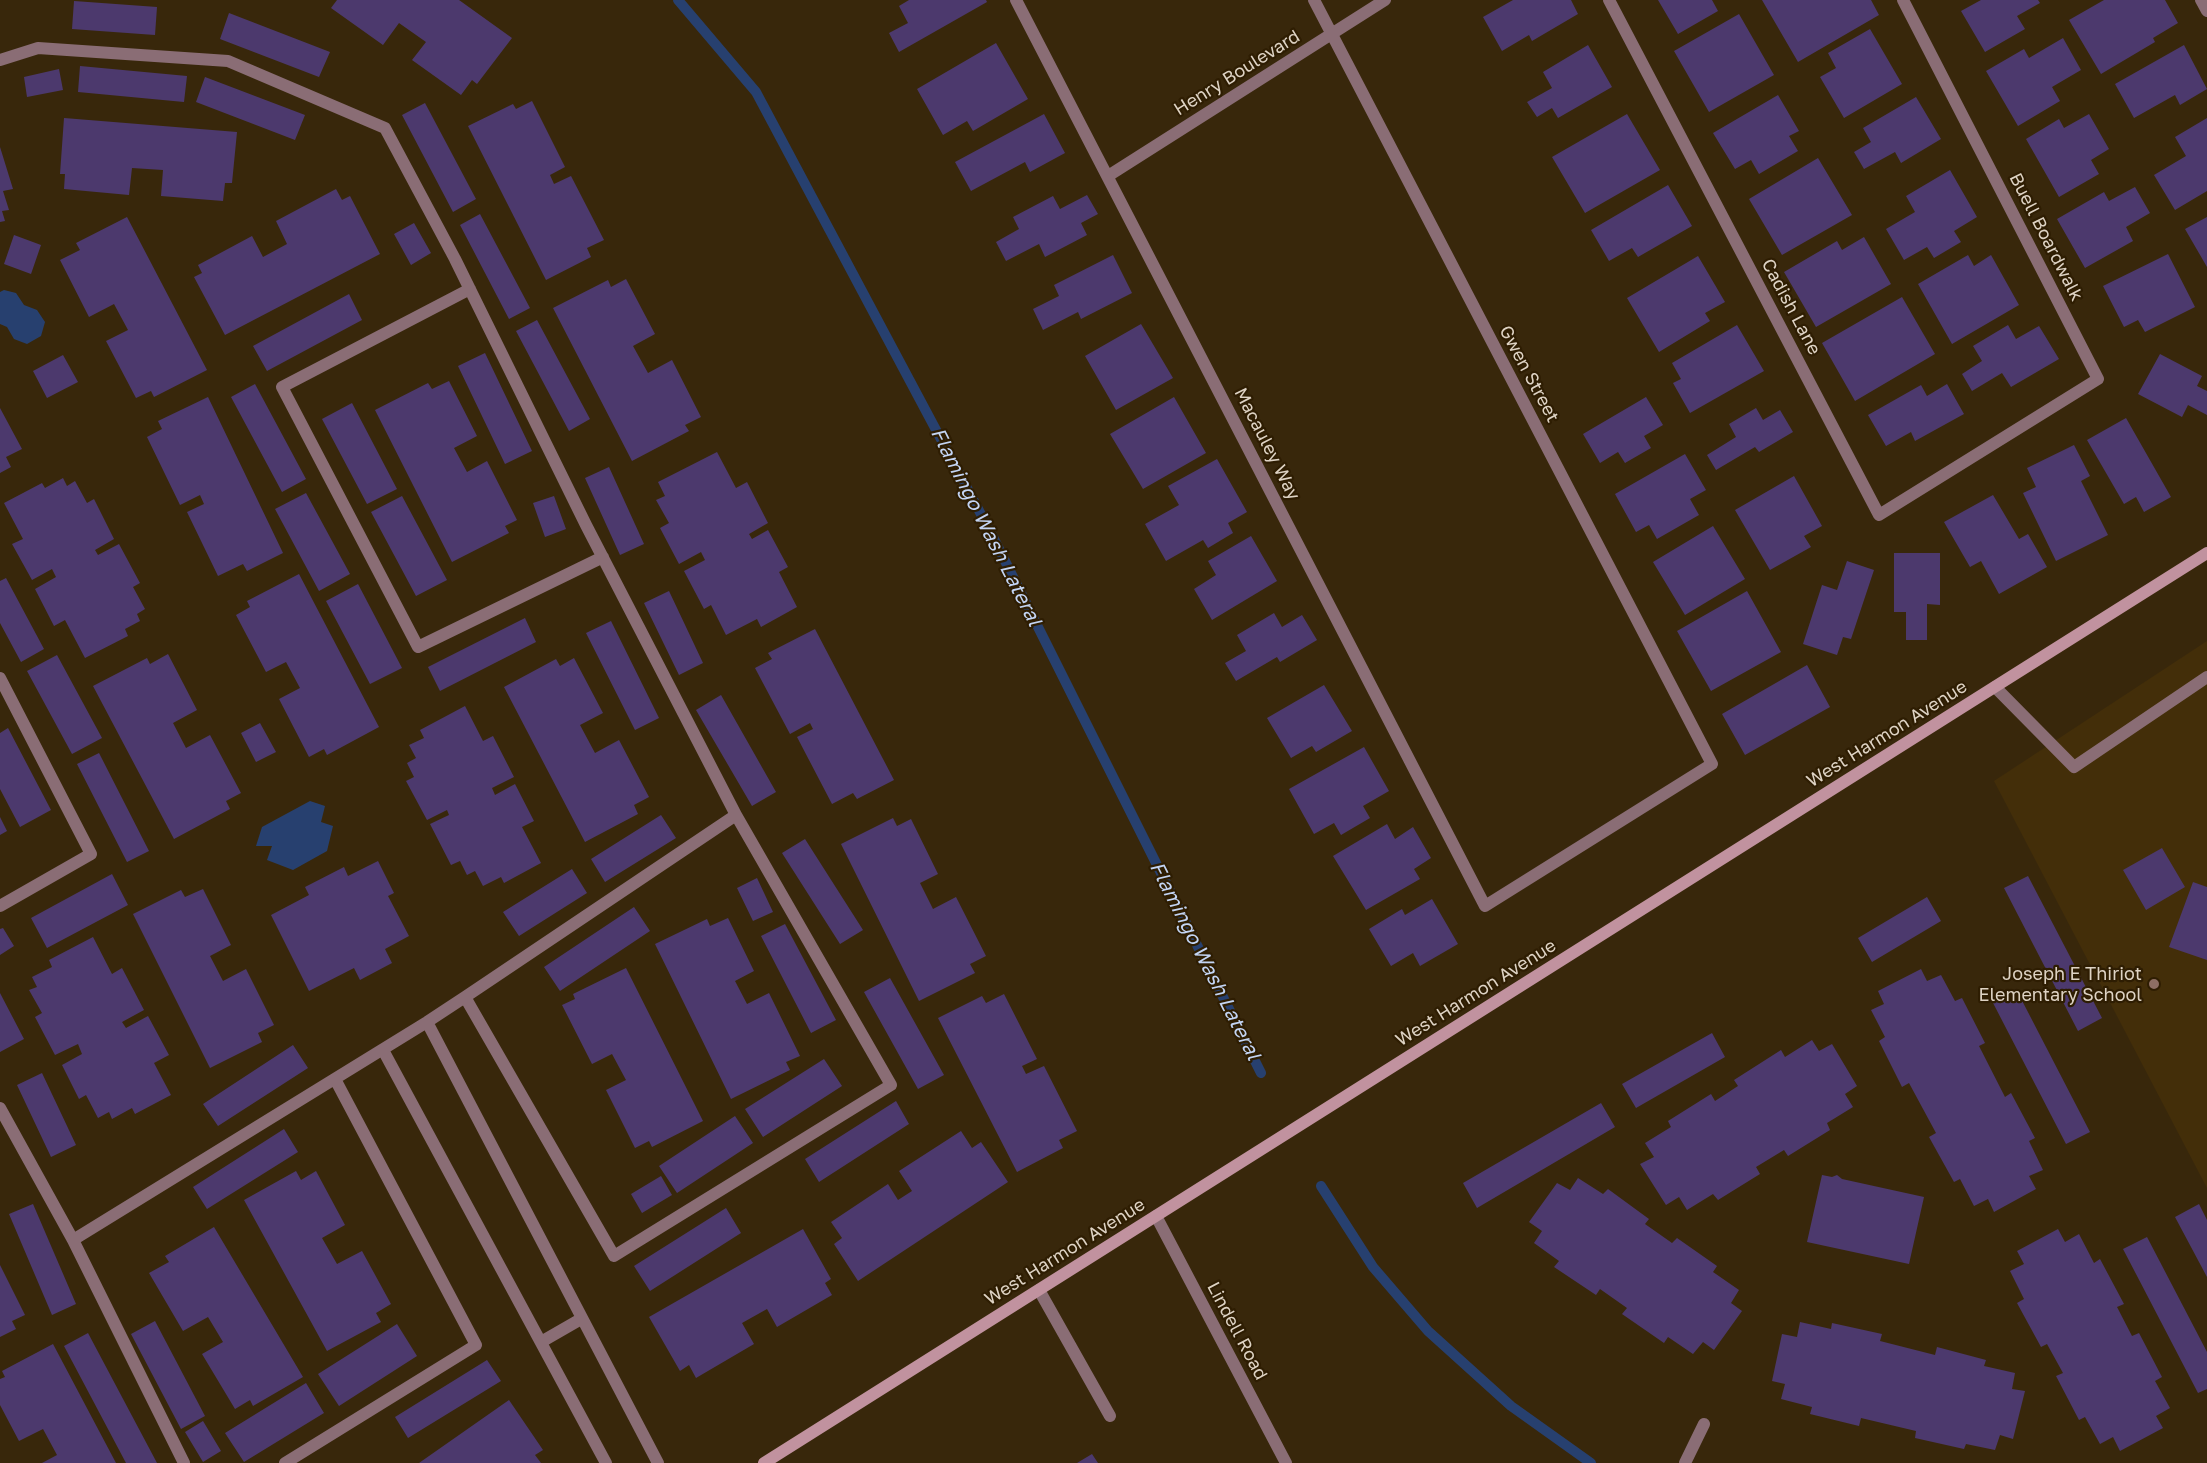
<!DOCTYPE html>
<style>
body{margin:0}
canvas{display:block;background:#38270b}
</style>
<canvas width="2207" height="1463"></canvas>
<script>
const context = document.querySelector('canvas').getContext('2d');
context.lineJoin = 'round';
function fill(path, color) { context.fillStyle = color; context.fill(path, 'evenodd'); }
const shape = rows => new Path2D(rows.map(r => 'M' + r).join(''));
function strokePath(path, color, width, dash) { context.strokeStyle = color; context.lineWidth = width; context.lineCap = dash ? 'butt' : 'round'; context.setLineDash(dash || []); context.stroke(path); }
function drawText(font, color, halo, rows, align = 'center') {
  context.font = font + ' "Golos Text",sans-serif'; context.lineWidth = 4.5; context.setLineDash([]); context.textBaseline = 'middle'; context.strokeStyle = halo; context.fillStyle = color; for (const [text, x, y, turn = 0] of rows) {
    context.save(); context.translate(x, y); context.rotate((+turn || 0) * Math.PI / 180); context.textAlign = isNaN(turn) ? turn : align; if (halo) context.strokeText(text, 0, 0); context.fillText(text, 0, 0); context.restore();
  }
}
fill(shape([
 [2207,641,2207,1188,1994,781]
]), '#432e09');
fill(shape([
 [4,290,16,293,24,305,37,310,45,322,41,336,27,344,14,339,7,327,0,324,0,292],
 [310,801,325,806,321,822,333,826,327,851,293,870,267,860,272,846,256,846,262,827]
]), '#27406f');
strokePath(shape([
 [678,0,756,92,992,535,1261,1073],
 [1321,1186,1373,1267,1428,1331,1511,1406,1591,1463]
]), '#27406f', 10);
fill(shape([
 [337,0,459,0,512,38,477,84,472,80,461,95,412,60,426,42,399,23,383,45,331,8],
 [909,0,986,0,987,2,899,52,889,33,908,23,899,6],
 [1513,0,1571,0,1578,14,1532,41,1529,35,1502,51,1483,17],
 [1658,0,1712,0,1718,11,1678,34],
 [1762,0,1871,0,1879,15,1798,62],
 [1981,0,2038,0,2040,3,2017,16,2025,29,1985,52,1961,11],
 [2104,0,2165,0,2178,23,2153,38,2155,42,2101,74,2069,20],
 [74,1,157,7,155,35,72,29],
 [229,13,330,52,319,77,220,39],
 [1739,14,1774,75,1709,112,1674,51],
 [1870,29,1902,84,1844,118,1820,77,1836,68,1828,53],
 [2063,38,2081,70,2052,87,2060,101,2018,126,1986,71,2024,49,2029,58],
 [996,43,1028,99,973,131,967,121,943,135,917,89],
 [1588,45,1612,87,1558,118,1552,108,1537,117,1527,102,1552,88,1543,72],
 [2184,45,2207,89,2180,105,2175,95,2134,118,2115,84],
 [80,66,187,76,184,102,78,92],
 [59,69,63,90,27,97,24,77],
 [205,77,305,115,295,140,196,102],
 [1778,95,1799,131,1789,136,1798,151,1759,174,1751,160,1735,169,1713,133],
 [1916,97,1941,139,1901,163,1895,152,1864,169,1854,152,1871,142,1863,128],
 [532,101,565,167,550,175,554,184,571,176,604,240,587,248,591,257,546,280,468,126,513,104,516,109],
 [425,103,476,199,453,212,402,115],
 [1044,114,1065,153,1030,172,1025,162,971,191,955,162],
 [1627,114,1660,170,1585,213,1552,157],
 [2089,114,2109,149,2091,160,2099,174,2059,197,2026,139,2059,119,2064,128],
 [64,118,237,132,232,183,225,183,223,201,161,196,163,170,132,168,129,195,64,189,65,174,60,174],
 [2207,118,2207,191,2175,210,2154,175,2186,156,2175,137],
 [0,147,13,189,3,191,9,210,2,211,5,221,0,222],
 [1818,158,1852,215,1782,255,1749,199],
 [1950,170,1977,217,1954,231,1961,242,1934,258,1927,247,1904,260,1886,229,1915,212,1906,196],
 [1668,185,1692,226,1638,257,1632,248,1609,261,1591,230],
 [2135,187,2150,213,2126,227,2133,241,2085,268,2057,219,2104,192,2109,201],
 [336,189,342,200,350,196,380,254,225,335,194,277,202,273,198,265,252,236,263,257,287,244,276,221],
 [1087,195,1098,214,1081,223,1087,235,1045,257,1039,244,1006,261,996,242,1019,229,1013,217,1053,196,1060,209],
 [480,214,530,308,509,319,460,225],
 [127,217,207,370,154,397,151,391,136,398,106,341,128,330,114,304,89,317,60,260,80,250,76,243],
 [2207,217,2207,267,2185,229],
 [414,223,431,253,411,265,394,234],
 [14,235,41,245,31,274,4,264],
 [1864,237,1891,284,1816,327,1784,272,1837,241,1842,250],
 [2168,254,2195,307,2145,332,2138,320,2124,327,2103,286],
 [1113,255,1132,293,1081,319,1078,312,1043,330,1033,309,1059,296,1054,285],
 [1968,255,1974,266,1991,255,2019,305,1952,344,1918,284],
 [1698,256,1725,302,1705,313,1710,321,1659,352,1627,298],
 [626,279,655,334,633,346,648,373,672,360,701,417,685,425,689,431,632,461,553,308,608,280,611,287],
 [349,294,362,320,267,371,253,346],
 [1902,297,1935,354,1855,401,1822,343],
 [537,320,590,419,569,431,516,331],
 [1141,324,1173,378,1116,410,1085,356],
 [1737,325,1764,371,1690,413,1673,383,1681,379,1672,363],
 [2008,325,2016,339,2039,326,2059,359,2011,387,2002,373,1972,391,1962,374,1982,361,1973,346],
 [485,353,532,451,505,464,458,366],
 [2160,354,2202,376,2197,386,2207,391,2207,415,2188,405,2182,417,2138,394],
 [63,355,78,382,47,398,33,371],
 [449,381,477,436,454,448,467,472,487,461,517,520,505,526,509,533,452,562,375,410,428,383,432,389],
 [255,384,306,479,282,492,231,397],
 [1947,384,1964,414,1915,441,1911,432,1886,446,1868,415,1921,385,1927,396],
 [208,397,283,553,247,571,243,564,218,576,187,512,204,504,200,495,180,505,147,437,162,429,158,421],
 [1174,397,1206,453,1143,489,1110,434],
 [1646,397,1663,425,1644,436,1651,448,1625,463,1618,452,1600,463,1583,434],
 [352,403,397,489,367,504,322,419],
 [0,408,22,449,6,457,11,467,0,473],
 [1756,408,1763,420,1780,410,1793,432,1759,452,1755,447,1716,470,1707,455,1736,437,1729,424],
 [2126,418,2171,497,2144,512,2136,497,2124,504,2087,440],
 [2074,445,2090,476,2081,481,2108,535,2056,561,2023,493,2036,487,2027,468],
 [717,452,736,488,747,482,768,523,749,534,752,539,768,530,788,567,779,572,797,607,761,627,757,619,726,635,711,605,704,609,684,571,705,560,701,552,679,564,660,528,669,523,656,500,665,496,658,482],
 [1685,454,1706,490,1690,499,1699,515,1657,539,1649,525,1636,532,1615,494],
 [1217,459,1247,512,1228,523,1233,533,1208,548,1203,540,1166,561,1145,524,1179,505,1168,486],
 [609,467,644,544,620,555,585,478],
 [1794,476,1822,526,1804,536,1811,547,1770,570,1735,510],
 [63,478,67,486,75,481,87,503,94,499,114,539,95,550,98,555,119,544,140,583,133,587,145,609,137,614,140,621,125,629,128,636,85,658,65,620,54,626,35,589,56,577,52,569,32,580,12,544,23,539,4,503,42,483,45,488],
 [306,493,350,574,319,591,275,509],
 [1993,495,2019,539,2028,534,2047,567,1999,594,1981,561,1970,567,1944,522],
 [402,496,447,580,416,596,371,512],
 [554,496,566,529,545,537,533,503],
 [1713,526,1745,579,1685,615,1653,562],
 [1251,536,1277,581,1212,620,1194,589,1216,575,1208,561],
 [1894,553,1940,553,1940,605,1927,604,1927,640,1906,640,1906,612,1894,612],
 [1847,561,1874,570,1851,639,1843,637,1837,655,1803,644,1822,585,1837,590],
 [299,574,379,727,327,755,324,749,309,757,279,699,300,688,286,662,266,672,236,615,250,607,247,601],
 [6,578,44,649,21,662,0,623,0,581],
 [358,584,402,668,370,684,326,601],
 [669,591,703,663,679,675,644,603],
 [1747,591,1781,652,1711,691,1677,631],
 [1274,613,1282,627,1302,615,1317,640,1280,662,1277,657,1236,681,1225,663,1246,651,1237,635],
 [525,618,536,642,440,691,428,667],
 [611,621,659,718,635,730,586,633],
 [815,629,894,780,857,799,853,793,832,804,797,737,813,729,810,723,790,734,755,668,772,659,768,653],
 [168,654,197,710,173,723,186,748,210,735,241,793,226,801,230,809,174,839,93,686,147,658,150,664],
 [57,655,102,738,72,754,27,671],
 [574,658,603,713,580,725,595,753,619,740,649,797,634,805,638,814,585,842,504,687,556,659,560,666],
 [1807,665,1830,707,1745,755,1722,714],
 [1324,685,1352,731,1316,752,1312,746,1291,758,1267,718],
 [721,695,776,792,752,806,696,710],
 [465,706,483,741,493,736,514,777,492,788,495,795,515,784,534,821,522,827,541,863,504,883,501,877,483,886,475,871,467,875,460,861,451,865,430,824,449,815,447,810,427,820,406,781,414,777,407,763,416,758,409,745,424,738,420,730],
 [260,723,276,752,256,762,241,733],
 [8,728,51,810,20,827,0,789,0,733],
 [1364,747,1389,791,1363,806,1370,818,1341,835,1334,823,1314,834,1289,789],
 [99,753,149,851,127,862,77,764],
 [661,815,676,838,605,882,591,859],
 [0,817,7,831,0,835],
 [893,818,897,826,911,819,938,874,920,883,933,909,956,897,986,956,970,964,975,973,919,1001,841,844],
 [1387,824,1395,839,1413,827,1431,858,1414,869,1420,879,1366,910,1333,856],
 [805,839,863,930,840,944,782,853],
 [2162,848,2185,887,2146,910,2123,870],
 [378,861,394,893,388,896,409,936,385,949,392,963,360,980,354,968,309,991,271,915,309,895,305,887,344,867,348,876],
 [572,869,587,893,519,936,503,912],
 [112,874,128,905,47,948,31,918],
 [2028,876,2102,1018,2078,1031,2004,888],
 [757,878,773,912,753,921,737,888],
 [2193,882,2207,887,2207,960,2169,947],
 [203,889,231,945,210,956,223,981,246,969,274,1025,258,1033,262,1042,210,1068,133,914,181,890,185,897],
 [1927,897,1941,921,1872,962,1858,938],
 [1432,899,1458,944,1420,966,1413,953,1391,966,1369,929,1402,909,1405,915],
 [634,907,650,931,560,991,544,967],
 [728,918,754,971,735,981,747,1004,769,993,800,1056,786,1062,790,1070,731,1099,655,944,707,919,710,926],
 [785,924,836,1020,811,1033,761,936],
 [3,928,14,946,0,955,0,929],
 [93,937,112,974,122,968,144,1010,122,1022,126,1028,148,1016,169,1055,154,1063,171,1095,135,1114,132,1108,112,1119,109,1112,98,1118,86,1095,79,1099,62,1065,82,1054,78,1044,55,1055,35,1017,42,1013,29,990,37,987,32,977,52,967,49,960],
 [626,968,703,1121,652,1147,649,1141,635,1148,606,1090,626,1080,612,1054,592,1064,562,1005,575,999,573,994],
 [1921,969,1927,981,1941,975,1955,1001,1962,998,1985,1043,1979,1046,2005,1097,2011,1093,2035,1138,2029,1141,2043,1170,2029,1176,2036,1189,1994,1212,1988,1199,1974,1206,1960,1179,1954,1182,1929,1137,1936,1133,1909,1083,1902,1087,1879,1041,1885,1037,1871,1010,1884,1004,1878,991],
 [890,978,944,1075,918,1089,864,992],
 [2016,989,2090,1132,2066,1144,1992,1001],
 [0,993,24,1039,0,1052],
 [1004,994,1037,1059,1022,1066,1026,1074,1044,1066,1077,1131,1059,1140,1063,1148,1017,1172,938,1018,982,996,986,1003],
 [1712,1033,1725,1057,1636,1108,1622,1084],
 [1812,1040,1819,1051,1832,1044,1857,1086,1845,1094,1853,1107,1827,1123,1830,1130,1788,1156,1784,1150,1756,1167,1760,1174,1718,1200,1713,1194,1687,1210,1679,1197,1666,1205,1640,1164,1654,1157,1645,1143,1671,1127,1668,1121,1711,1094,1715,1101,1738,1086,1734,1080,1781,1050,1785,1057],
 [293,1045,308,1068,218,1126,203,1104],
 [824,1059,842,1086,763,1137,745,1109],
 [42,1073,76,1145,51,1157,17,1085],
 [896,1101,909,1124,819,1182,805,1159],
 [1601,1103,1615,1127,1477,1208,1463,1183],
 [735,1116,753,1143,677,1193,659,1166],
 [284,1129,298,1152,207,1209,193,1187],
 [961,1131,972,1148,981,1142,1008,1182,858,1281,834,1244,842,1238,831,1222,888,1184,898,1200,912,1191,899,1171],
 [296,1171,301,1180,316,1171,345,1225,322,1238,337,1264,362,1251,391,1304,376,1313,381,1322,327,1351,244,1200],
 [1822,1175,1832,1177,1837,1175,1842,1179,1924,1197,1909,1264,1807,1242],
 [661,1176,672,1195,642,1213,631,1194],
 [1578,1178,1603,1194,1608,1189,1649,1219,1645,1224,1672,1243,1677,1238,1717,1266,1713,1272,1739,1290,1731,1303,1742,1311,1714,1350,1703,1342,1693,1354,1668,1337,1664,1343,1622,1314,1627,1308,1600,1289,1596,1295,1554,1267,1559,1261,1534,1243,1542,1231,1529,1222,1557,1183,1570,1190],
 [33,1204,76,1304,52,1315,9,1214],
 [2199,1204,2207,1220,2207,1277,2175,1217],
 [726,1208,741,1233,650,1291,634,1266],
 [214,1227,303,1377,253,1406,250,1400,235,1409,202,1354,223,1342,208,1317,183,1331,149,1273,169,1262,165,1256],
 [803,1229,831,1279,825,1283,832,1295,777,1327,767,1309,742,1323,754,1344,696,1378,689,1365,680,1371,649,1317],
 [2058,1229,2065,1242,2079,1234,2094,1263,2100,1259,2124,1304,2117,1307,2132,1336,2139,1333,2162,1377,2155,1381,2170,1408,2156,1416,2163,1428,2120,1451,2113,1437,2100,1444,2085,1417,2079,1420,2056,1376,2063,1373,2047,1344,2041,1347,2017,1303,2024,1299,2010,1271,2024,1264,2017,1251],
 [2147,1237,2207,1352,2207,1389,2198,1393,2123,1249],
 [0,1265,25,1315,12,1321,16,1329,0,1337],
 [155,1321,205,1416,181,1429,131,1334],
 [1800,1322,1831,1329,1832,1323,1882,1334,1880,1341,1935,1355,1937,1347,1986,1360,1984,1366,2015,1373,2012,1389,2025,1391,2013,1439,2000,1435,1995,1450,1966,1444,1964,1449,1915,1438,1916,1431,1861,1418,1859,1426,1810,1414,1812,1407,1781,1399,1785,1384,1772,1381,1782,1334,1797,1337],
 [397,1324,417,1356,339,1406,318,1374],
 [88,1333,157,1463,126,1463,64,1346],
 [53,1344,116,1463,42,1463,57,1455,43,1429,19,1441,0,1405,0,1379,5,1377,2,1371],
 [487,1360,501,1381,408,1438,395,1417],
 [306,1383,324,1413,244,1462,225,1433],
 [509,1400,543,1450,535,1455,541,1463,419,1463],
 [203,1421,221,1451,203,1462,185,1432],
 [1092,1454,1098,1463,1077,1463]
]), '#4c396d');
strokePath(shape([
 [0,60,38,48,228,61,385,128,455,259,586,525,736,815],
 [470,289,282,387,418,647,603,557],
 [0,678,91,854,0,906],
 [1995,687,2074,767,2207,677],
 [427,1022,658,1463],
 [383,1050,606,1463],
 [0,1108,73,1240],
 [1039,1290,1110,1416],
 [541,1342,581,1319],
 [184,1463,73,1240,427,1022,465,997,736,815,891,1085,614,1256,465,997],
 [285,1463,476,1345,335,1079],
 [1685,1463,1704,1424]
]), '#8a6d75', 12);
strokePath(shape([
 [1016,0,1485,906,1712,764,1314,0],
 [1609,0,1879,515,2098,379,1903,0],
 [2201,0,2207,11],
 [1108,176,1385,0]
]), '#8a6d75', 12);
strokePath(shape([
 [1156,1216,1286,1463]
]), '#8a6d75', 12);
strokePath(shape([
 [764,1463,2207,553]
]), '#c1929f', 12);
for (const [x, y, r, color] of [
 [2154,984,6,"#8d6e63"]
]) { const dot = new Path2D(); dot.arc(x, y, r, 0, 2 * Math.PI); context.fillStyle = color; context.fill(dot); strokePath(dot, '#2e1d02', 2); }
drawText('18px', '#ded3c4', '#2e1d02', [
 ["Henry Boulevard",1237,73,-32],
 ["Buell Boardwalk",2046,237,63],
 ["Cadish Lane",1791,307,62],
 ["Gwen Street",1529,374,62],
 ["Macauley Way",1267,444,63],
 ["West Harmon Avenue",1887,734,-32],
 ["West Harmon Avenue",1476,993,-32],
 ["West Harmon Avenue",1065,1252,-32],
 ["Lindell Road",1237,1331,62]
]);
drawText('18px', '#ded3c4', '#2e1d02', [
 ["Joseph E Thiriot",2142,974],
 ["Elementary School",2142,995]
], 'right');
drawText('italic 20px', '#c3d4f3', '#2e1d02', [
 ["Flamingo Wash Lateral",986,527,63],
 ["Flamingo Wash Lateral",1205,961,63]
]);
</script>
